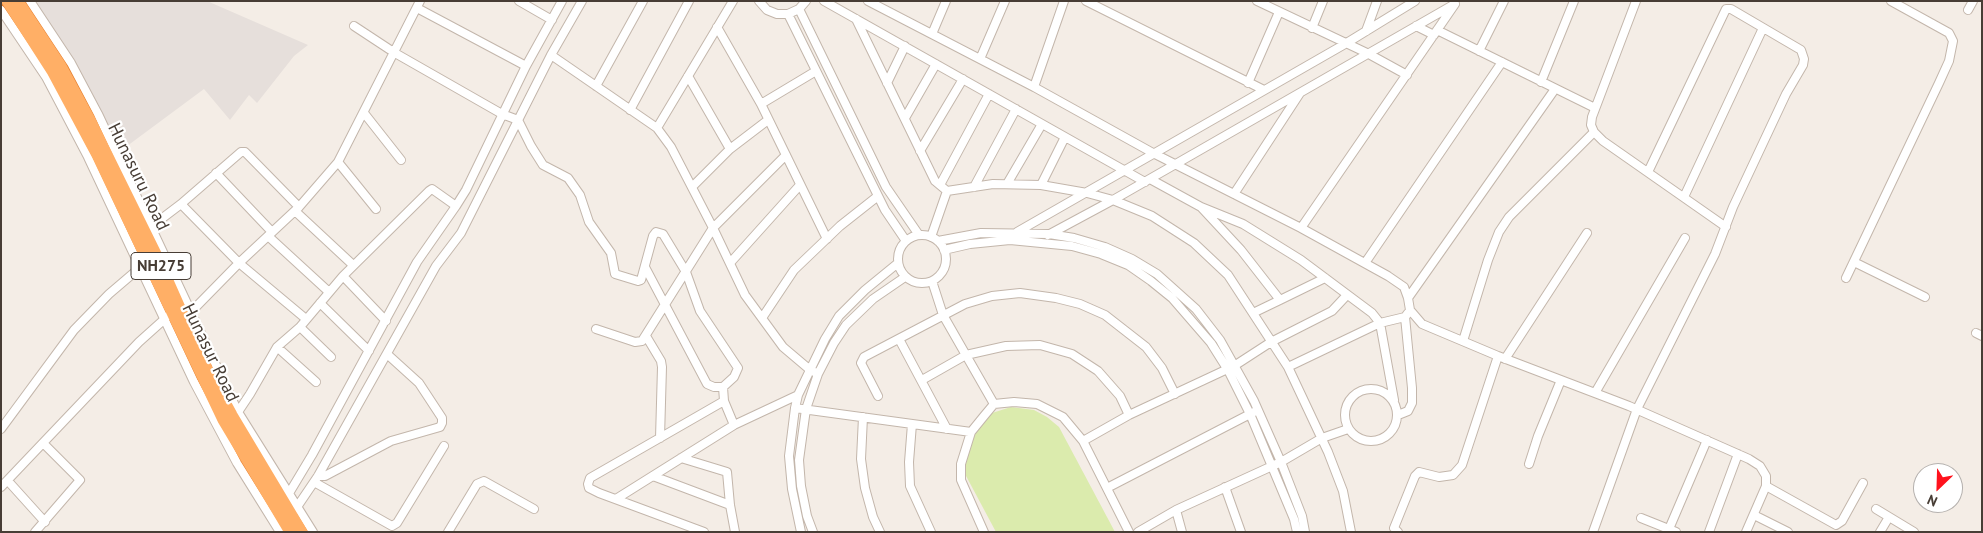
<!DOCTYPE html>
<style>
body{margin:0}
#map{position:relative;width:1983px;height:533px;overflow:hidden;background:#f4ede6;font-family:"PT Sans",sans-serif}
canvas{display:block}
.frame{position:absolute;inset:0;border:2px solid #473d35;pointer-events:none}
.north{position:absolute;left:1913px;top:463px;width:50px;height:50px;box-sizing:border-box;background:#fff;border:1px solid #b5b1ae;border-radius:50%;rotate:204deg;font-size:14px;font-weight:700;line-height:20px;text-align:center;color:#473d35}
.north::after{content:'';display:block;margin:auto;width:18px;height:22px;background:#ff121d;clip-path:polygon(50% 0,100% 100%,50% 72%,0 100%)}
</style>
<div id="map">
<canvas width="1983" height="533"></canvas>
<div class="frame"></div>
<div class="north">N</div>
</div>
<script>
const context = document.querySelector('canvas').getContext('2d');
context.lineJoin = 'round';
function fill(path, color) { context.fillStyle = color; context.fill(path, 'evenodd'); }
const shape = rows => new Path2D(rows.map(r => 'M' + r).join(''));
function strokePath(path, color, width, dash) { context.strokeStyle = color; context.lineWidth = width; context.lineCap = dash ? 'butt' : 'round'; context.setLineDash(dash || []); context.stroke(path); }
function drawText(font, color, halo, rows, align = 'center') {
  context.font = font + ' "PT Sans",sans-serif'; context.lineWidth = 4.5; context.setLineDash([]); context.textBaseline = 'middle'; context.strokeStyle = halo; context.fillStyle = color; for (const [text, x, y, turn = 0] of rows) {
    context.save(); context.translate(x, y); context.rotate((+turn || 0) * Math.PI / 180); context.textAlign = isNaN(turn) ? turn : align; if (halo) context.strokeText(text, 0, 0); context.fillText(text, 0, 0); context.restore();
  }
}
fill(shape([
 [36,1,207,1,308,45,294,56,257,103,249,95,230,120,204,89,119,152,86,85]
]), '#e6dfdb');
fill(shape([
 [1011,407,1034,410,1047,417,1059,427,1115,532,996,532,965,474,963,467,966,444,989,414]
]), '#dbebad');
const minor = shape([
 [30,1,71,63,98,114,238,412,313,532],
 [519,1,552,20],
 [759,1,767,10,777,14,788,14,799,9,806,1],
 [824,1,1145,182],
 [868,1,1034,87],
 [1064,1,1034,87,1153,153,1301,228],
 [1086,1,1264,90],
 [1257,1,1367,53,1407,75],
 [1636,1,1592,117,1591,125,1594,132,1603,141,1726,227],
 [1455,4,1301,228,1388,276,1404,287,1408,298,1410,310,1422,324,1498,356,1629,406,1749,459,1760,466,1766,476,1766,486,1746,532],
 [417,8,526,66],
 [799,9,886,187,919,235],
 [1,10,46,77,88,157,194,382,237,463,280,532],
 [1968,10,1973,1],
 [788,14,885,210,906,241],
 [856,19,935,181,947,191],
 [354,26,395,53,502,114,518,120,531,146,543,165,568,178,580,195,589,222,611,253,615,274,638,281,641,280,653,236,656,232,663,234,686,272,700,311,738,368,734,377,723,387,724,401,734,425],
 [1416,26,1434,35],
 [717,27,761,104,827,239],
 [1312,28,1323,1],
 [1437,30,1595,108],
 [1366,31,1377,1],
 [932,34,946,1],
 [1479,51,1504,1],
 [551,55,657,128,671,147,713,228,745,295,783,347,809,369,818,374],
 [980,59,1005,1],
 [688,76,730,149],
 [1541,82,1574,1],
 [887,83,905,46],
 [1248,83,1279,12],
 [596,86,643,1],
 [761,104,816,71],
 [630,110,689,1],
 [364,113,401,160],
 [905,118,936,64],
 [657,128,733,1],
 [920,151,963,79],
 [338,162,376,209],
 [216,173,272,232],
 [1150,179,1201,207,1241,250,1280,300,1325,278],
 [1007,184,1042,124],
 [940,185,989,94],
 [1041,185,1065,137],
 [692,187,730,149,768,120],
 [974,187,1016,109],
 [1234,194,1300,93],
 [1684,197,1763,28],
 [181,204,241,152,245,152,249,156,299,207],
 [1201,207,1243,224,1301,260,1372,313,1380,323,1394,400],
 [295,211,353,265],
 [148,229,181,204,239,263,306,319],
 [1017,232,1345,44,1415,1],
 [1048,235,1113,200,1453,5],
 '898 259a24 24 0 1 1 48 0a24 24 0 1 1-48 0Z',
 [268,236,329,292],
 [931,237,947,191,993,184,1041,185,1087,193,1113,200,1152,216,1194,243,1228,275,1288,367,1328,452,1343,491,1351,532],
 [938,241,981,233,1049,234,1074,238,1105,247,1132,259,1157,274,1196,309,1220,340,1254,401,1281,462,1302,516,1305,532],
 [944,250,970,244,1010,240,1072,246,1101,254,1128,265,1151,281,1172,298,1211,343,1228,370,1250,414,1294,519,1297,532],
 [1854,262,1925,297],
 [730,263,800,185],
 [1365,263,1502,62],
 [645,267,707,384,714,387,723,387],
 [343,276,429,191,432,189,456,206],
 [1846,278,1939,83,1949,61,1953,41,1949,33,1891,1],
 [932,281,943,315,994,404],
 [1408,298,1555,89],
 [320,303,369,351],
 [1253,313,1280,300],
 [188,315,239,263,299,207,338,162,420,1],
 [762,318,794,270,840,226,878,196],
 [300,327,331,357],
 [596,329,635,342,642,341,713,228,786,155],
 [1976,333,1982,336],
 [646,336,661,361,662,367,660,438],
 [899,339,947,429],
 [1463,341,1488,260,1499,232,1509,217,1594,132],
 [277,347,316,382],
 [1505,359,1587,233],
 [1288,367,1380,323,1405,317],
 [922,380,966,355,1006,346,1040,345,1072,354,1098,371,1120,396,1129,415],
 '1345 415a26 26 0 1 1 52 0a26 26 0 1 1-52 0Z',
 [1595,393,1685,238],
 [878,396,861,363,864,357,965,304,992,296,1020,293,1056,298,1080,304,1105,315,1146,347,1162,368,1175,394],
 [795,408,971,432],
 [236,413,238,412,250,394,277,347,300,327,343,276,386,321],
 [1398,415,1408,411,1412,403,1412,388,1405,317,1408,313],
 [863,417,861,459,865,488,873,517,880,532],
 [912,424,909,462,910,486,931,532],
 [1,429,74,330,109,294,143,265],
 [1083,441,1129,415,1234,366,1271,342,1332,311,1347,295],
 [681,458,727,472,730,505,735,532],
 [1529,464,1538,436,1561,380],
 [318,476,325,476,391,441,440,427,442,423,442,418,419,383,387,354],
 [653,476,730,505],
 [8,481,45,522],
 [314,482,392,526,397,523,444,446],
 [1766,486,1836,525,1842,521,1863,483],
 [1,487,139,342,168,316],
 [1225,487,1241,532],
 [1107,488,1254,412],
 [288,495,312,455,417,262,456,206,466,190,526,66,562,1],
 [616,499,734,425,798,395],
 [1876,509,1914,532],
 [295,510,318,476,436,266,461,233,551,55,582,1],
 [1176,510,1182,532],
 [1754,515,1788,532],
 [1641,518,1676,532],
 [1669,529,1707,440],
 [35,532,80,480,43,443],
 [448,532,477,484,484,481,534,509],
 [704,532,599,493,589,488,588,484,590,478,724,401],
 [801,532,792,489,789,456,795,408,798,395,825,339,839,316,865,290,898,263],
 [813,532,807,516,801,486,799,460,806,409,818,374,834,343,846,325,873,299,905,277],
 [984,532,961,480,961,464,971,432,984,416,994,404,1014,402,1037,404,1063,417,1083,441,1129,532],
 [1138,532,1176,510,1281,462,1322,438,1348,429],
 [1398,532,1394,528,1415,476,1419,472,1439,477,1453,475,1462,465,1498,356],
 [1593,532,1637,409,1715,254,1733,207,1786,94,1803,65,1804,59,1801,50,1731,9,1726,9,1648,172],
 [1709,532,1738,454],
 [1880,532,1889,517]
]);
const highway = shape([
 [7,1,52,71,97,155,223,420,290,532],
 [18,1,61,66,89,118,157,256,208,371,232,415,302,532]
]);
strokePath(minor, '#c3b6ab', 10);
strokePath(highway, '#e67f2e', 14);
strokePath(minor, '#fff', 8);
strokePath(highway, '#ffaf66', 11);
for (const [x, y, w] of [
 [161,266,60]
]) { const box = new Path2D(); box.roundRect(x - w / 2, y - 13.5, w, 27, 4); context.fillStyle = '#fff'; context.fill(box); strokePath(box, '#473d35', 1); }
drawText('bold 16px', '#473d35', null, [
 ["NH275",161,266]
]);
drawText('18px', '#473d35', '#fff', [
 ["Hunasuru Road",138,177,64],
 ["Hunasur Road",210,353,64]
]);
</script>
